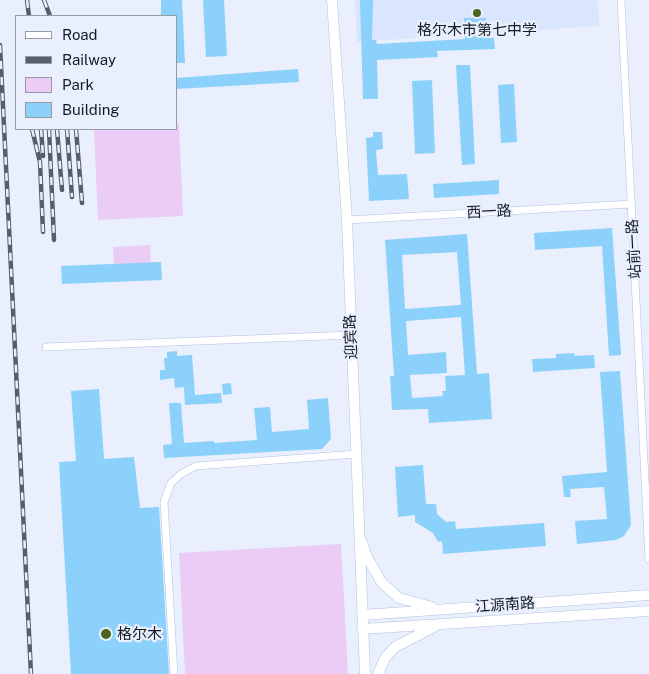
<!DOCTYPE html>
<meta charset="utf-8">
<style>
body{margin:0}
#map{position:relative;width:649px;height:674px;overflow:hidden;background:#e9effc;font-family:"Public Sans",sans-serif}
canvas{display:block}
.legend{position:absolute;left:15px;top:15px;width:162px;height:115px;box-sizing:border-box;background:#e9effc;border:1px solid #949aa6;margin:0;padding:6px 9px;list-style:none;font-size:15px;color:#151b26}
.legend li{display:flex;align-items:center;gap:10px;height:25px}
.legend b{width:25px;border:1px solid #949aa6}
</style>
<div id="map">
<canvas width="649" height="674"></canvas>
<ul class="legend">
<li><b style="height:6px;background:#fff"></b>Road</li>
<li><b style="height:6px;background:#585e69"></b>Railway</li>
<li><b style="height:14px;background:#eaccf6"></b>Park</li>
<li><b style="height:14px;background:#8bd1fc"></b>Building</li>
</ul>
</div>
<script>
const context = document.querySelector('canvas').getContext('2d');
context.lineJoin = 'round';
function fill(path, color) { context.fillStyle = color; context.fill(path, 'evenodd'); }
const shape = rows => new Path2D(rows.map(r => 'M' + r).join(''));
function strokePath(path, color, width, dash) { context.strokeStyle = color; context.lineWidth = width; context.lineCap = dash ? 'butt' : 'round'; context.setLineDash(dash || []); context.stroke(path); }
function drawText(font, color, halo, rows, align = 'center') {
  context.font = font + ' "Public Sans","Noto Sans SC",sans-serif'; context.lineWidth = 4.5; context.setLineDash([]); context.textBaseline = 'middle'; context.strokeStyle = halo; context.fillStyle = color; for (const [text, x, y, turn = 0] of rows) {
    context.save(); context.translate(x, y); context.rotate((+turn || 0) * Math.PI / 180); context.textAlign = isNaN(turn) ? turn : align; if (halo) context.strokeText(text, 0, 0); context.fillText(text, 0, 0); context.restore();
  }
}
fill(shape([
 [355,0,598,0,599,26,357,42]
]), '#dae6fe');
fill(shape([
 [176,123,179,123,183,216,98,220,94,129,176,129],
 [150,245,151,265,114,267,113,247],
 [341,544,348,674,185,674,179,553]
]), '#eaccf6');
fill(shape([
 [161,0,182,0,185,63,176,63,176,16,161,16],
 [203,0,224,0,227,56,206,57],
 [360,0,373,0,372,40,376,40,377,44,465,39,464,18,486,18,487,38,494,38,495,49,437,51,438,57,377,60,378,99,363,99],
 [456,65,470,65,475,164,462,165],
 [298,69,299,82,176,89,176,78],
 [432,80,435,153,415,154,412,81],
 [514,84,517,142,501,143,498,85],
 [373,132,382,132,383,149,376,150,378,175,407,174,409,199,369,201,366,138,373,137],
 [499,180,499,194,434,198,433,184],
 [612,228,621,355,609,356,602,246,535,250,534,233],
 [467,234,477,374,489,373,492,419,429,423,428,409,392,410,390,376,394,376,385,240],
 [457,252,461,305,405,309,402,255],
 [461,317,465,375,445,376,446,391,442,391,443,396,412,398,410,375,447,373,446,352,408,355,406,321],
 [161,262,162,280,62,284,61,266],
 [177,351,177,356,192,355,195,395,221,393,222,403,185,405,184,387,175,388,174,378,160,380,160,370,165,370,164,358,167,358,167,352],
 [574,353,575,356,594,355,595,368,533,372,532,359,556,358,556,354],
 [620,371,631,525,624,536,616,540,577,544,575,521,607,519,604,487,570,489,571,497,564,497,562,476,607,472,600,372],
 [231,383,232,394,223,395,222,384],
 [99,389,104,459,134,457,140,508,159,507,169,674,71,674,59,462,76,461,71,391],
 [328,398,331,439,322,449,164,458,163,445,172,444,169,403,181,403,184,443,214,441,214,443,257,440,254,408,270,407,272,432,309,429,307,400],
 [423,465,426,504,436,504,437,514,446,522,455,521,456,529,544,523,546,546,443,554,442,541,438,542,433,533,415,522,415,515,398,517,395,467]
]), '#8bd1fc');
const minor = shape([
 [621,0,649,559],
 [347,220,632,204],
 [46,347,351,335],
 [174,674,164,502,171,483,181,474,196,466,356,454]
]);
const secondary = shape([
 [332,0,347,220,365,674],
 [362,542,367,557,382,583,399,598,432,607],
 [362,615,649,595],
 [362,629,649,611],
 [378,674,385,658,395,647,434,627]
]);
strokePath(minor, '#b0c1e0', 8);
strokePath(secondary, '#b0c1e0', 11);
strokePath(minor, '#fff', 7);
strokePath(secondary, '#fff', 10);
const rail = shape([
 [27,0,29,16],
 [44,0,50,16],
 [0,45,31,674],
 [32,129,40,162,43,232],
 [41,129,43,156],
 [49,129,54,240],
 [57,129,62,190],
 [67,129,72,197],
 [76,129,82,203]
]);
strokePath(rail, '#585e69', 4.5);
strokePath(rail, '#e9effc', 2.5, [8]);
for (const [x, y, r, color] of [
 [477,13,5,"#48671c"],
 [106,634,6,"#48671c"]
]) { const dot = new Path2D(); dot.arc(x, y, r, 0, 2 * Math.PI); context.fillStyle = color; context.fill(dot); strokePath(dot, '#e9effc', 2); }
drawText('15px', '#151b26', '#e9effc', [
 ["格尔木市第七中学",477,30],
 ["格尔木",117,634,"left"]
]);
drawText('15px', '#151b26', '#e9effc', [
 ["西一路",489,212,-3],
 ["站前一路",634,249,-93],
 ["迎宾路",351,337,-92],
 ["江源南路",505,605,-4]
]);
</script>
